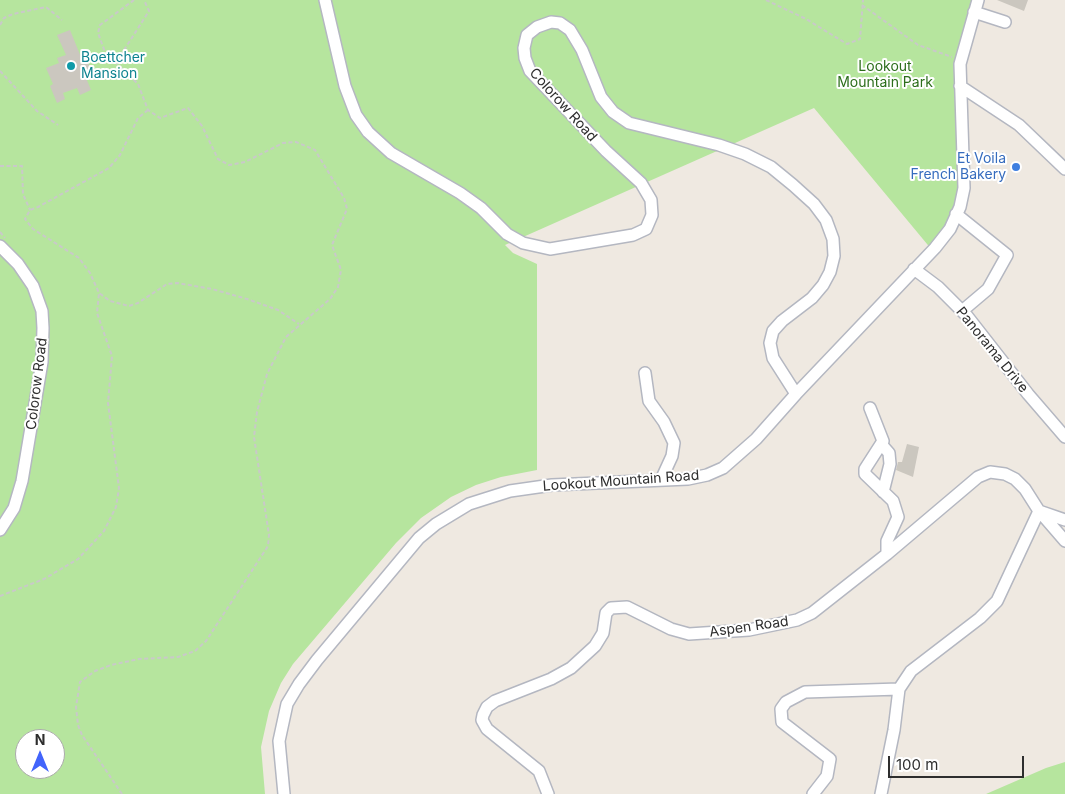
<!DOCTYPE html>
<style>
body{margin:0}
#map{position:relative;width:1065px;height:794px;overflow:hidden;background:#efe9e1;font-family:Inter,sans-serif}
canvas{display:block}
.north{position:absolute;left:15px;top:729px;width:50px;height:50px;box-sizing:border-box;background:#fff;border:1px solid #ababab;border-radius:50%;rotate:0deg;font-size:14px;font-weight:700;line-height:20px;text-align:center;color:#2e2e2e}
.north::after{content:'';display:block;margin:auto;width:18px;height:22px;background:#4264fb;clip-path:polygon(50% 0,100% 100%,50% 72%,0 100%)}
.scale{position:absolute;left:888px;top:756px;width:136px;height:22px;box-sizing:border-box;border:2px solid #2e2e2e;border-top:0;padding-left:6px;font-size:15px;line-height:18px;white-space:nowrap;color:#2e2e2e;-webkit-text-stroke:4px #fff;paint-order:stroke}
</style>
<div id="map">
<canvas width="1065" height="794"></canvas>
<div class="north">N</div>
<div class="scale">100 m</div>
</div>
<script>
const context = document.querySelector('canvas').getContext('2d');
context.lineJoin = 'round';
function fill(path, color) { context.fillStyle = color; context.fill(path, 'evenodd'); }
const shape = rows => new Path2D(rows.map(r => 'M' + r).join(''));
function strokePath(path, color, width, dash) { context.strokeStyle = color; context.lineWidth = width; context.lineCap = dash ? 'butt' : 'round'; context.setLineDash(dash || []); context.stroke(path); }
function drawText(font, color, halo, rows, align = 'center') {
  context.font = font + ' Inter,sans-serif'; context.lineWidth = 4; context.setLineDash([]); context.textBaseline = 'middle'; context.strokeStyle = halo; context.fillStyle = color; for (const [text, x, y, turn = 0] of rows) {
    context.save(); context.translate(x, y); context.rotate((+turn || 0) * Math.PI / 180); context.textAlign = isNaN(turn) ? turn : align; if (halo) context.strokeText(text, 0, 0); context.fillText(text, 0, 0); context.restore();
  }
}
fill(shape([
 [0,0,979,0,962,52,962,186,950,222,932,250,814,108,505,245,513,253,537,264,537,470,501,477,476,485,451,497,421,518,396,543,293,664,281,683,269,711,261,747,265,794,0,794],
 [25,739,55,739,55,769,25,769],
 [1065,762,1065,794,986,794,1046,768]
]), '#b6e59e');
fill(shape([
 [997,0,1028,0,1024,11],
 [70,30,83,62,87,60,91,70,84,73,91,90,80,95,77,88,63,93,65,99,57,103,50,86,53,84,46,68,59,63,57,58,66,55,57,35],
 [907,444,919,447,913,477,896,470,898,462,902,462]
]), '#cbc7bf');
const minor = shape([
 [325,0,345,86,356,115,368,132,391,153,460,193,481,208,507,234,523,243,550,249,633,235,646,229,652,215,651,200,641,183,606,151,530,71,525,58,524,48,527,35,537,27,551,22,560,23,570,30,582,50,601,97,613,112,629,123,719,145,745,154,771,167,793,185,814,204,826,220,833,239,834,256,830,272,823,285,812,298,782,321,773,331,770,343,773,358,796,394],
 [974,12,1005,22],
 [960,86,1019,125,1065,169],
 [956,214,1007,255,988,289,962,311],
 [0,246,18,264,33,286,42,311,43,328,42,362,22,481,14,508,0,530],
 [914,269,938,287,967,316,1028,394,1065,437],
 [645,373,649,401,664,422,674,443,672,456,661,480],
 [870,408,883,441,865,469,865,474,893,501,898,517,887,541,887,554],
 [882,445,889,453,890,464,883,492],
 [284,794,279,741,287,704,299,684,317,660,419,538,436,524,469,504,510,491,552,485,688,479,707,475,723,468,756,439,796,394,935,248,950,229,960,207,964,188,960,64,978,0],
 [548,794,539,771,487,729,482,720,483,715,487,707,495,701,551,679,571,668,595,646,603,633,606,613,611,608,627,607,671,629,689,634,749,630,797,620,812,613,887,554,978,477,990,472,1005,474,1015,479,1025,489,1039,511,1065,541],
 [813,794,827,776,830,759,782,722,781,709,786,702,805,692,899,689],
 [881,794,894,730,899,689,911,671,980,618,997,601,1039,511,1065,520]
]);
strokePath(minor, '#b4b7c1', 14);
strokePath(shape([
 [766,0,806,19,847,44,860,39,863,0],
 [862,5,918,45,952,57],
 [0,25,4,18,13,14,46,7,62,20],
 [117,61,149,11,144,0],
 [0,71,37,111,58,125],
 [148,110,138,118,120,155,109,168,38,207,30,210,25,219,33,229,79,258,90,273,99,293,110,301,129,306,138,303,167,284,177,283,212,289,247,299,278,310,299,324],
 [0,166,22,166,23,194,30,210],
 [0,232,5,238],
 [0,596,44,579,78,559,104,531,116,507,119,488,108,403,112,356,97,313,99,293],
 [122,794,82,735,78,725,76,707,80,682,95,671,111,665,139,659,178,657,195,651,206,641,268,546,269,535,254,437,257,412,267,374,286,337,330,299,338,287,341,270,332,245,347,209,344,198,315,150,296,142,283,143,245,162,229,165,218,159,202,126,188,108,160,118,148,110,138,84,105,52,98,33,100,25,134,0]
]), '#c9c9c9', 2, [4, 2.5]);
strokePath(minor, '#fff', 11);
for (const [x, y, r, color] of [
 [71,66,5,"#0f9aa8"],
 [1016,167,5,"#3f7fe0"]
]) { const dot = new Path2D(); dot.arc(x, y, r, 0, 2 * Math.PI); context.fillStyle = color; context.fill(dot); strokePath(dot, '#fff', 2); }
drawText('14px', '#0d838f', '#fff', [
 ["Boettcher",81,58],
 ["Mansion",81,74]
], 'left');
drawText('14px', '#2c6e1b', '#fff', [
 ["Lookout",885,67],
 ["Mountain Park",885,83]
]);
drawText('14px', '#2e2e2e', '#fff', [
 ["Colorow Road",563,105,48],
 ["Panorama Drive",992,350,51],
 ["Colorow Road",37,384,-83],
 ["Lookout Mountain Road",621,481,-4],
 ["Aspen Road",749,627,-8]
]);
drawText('14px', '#366cbe', '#fff', [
 ["Et Voila",1006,159],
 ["French Bakery",1006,175]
], 'right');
</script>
